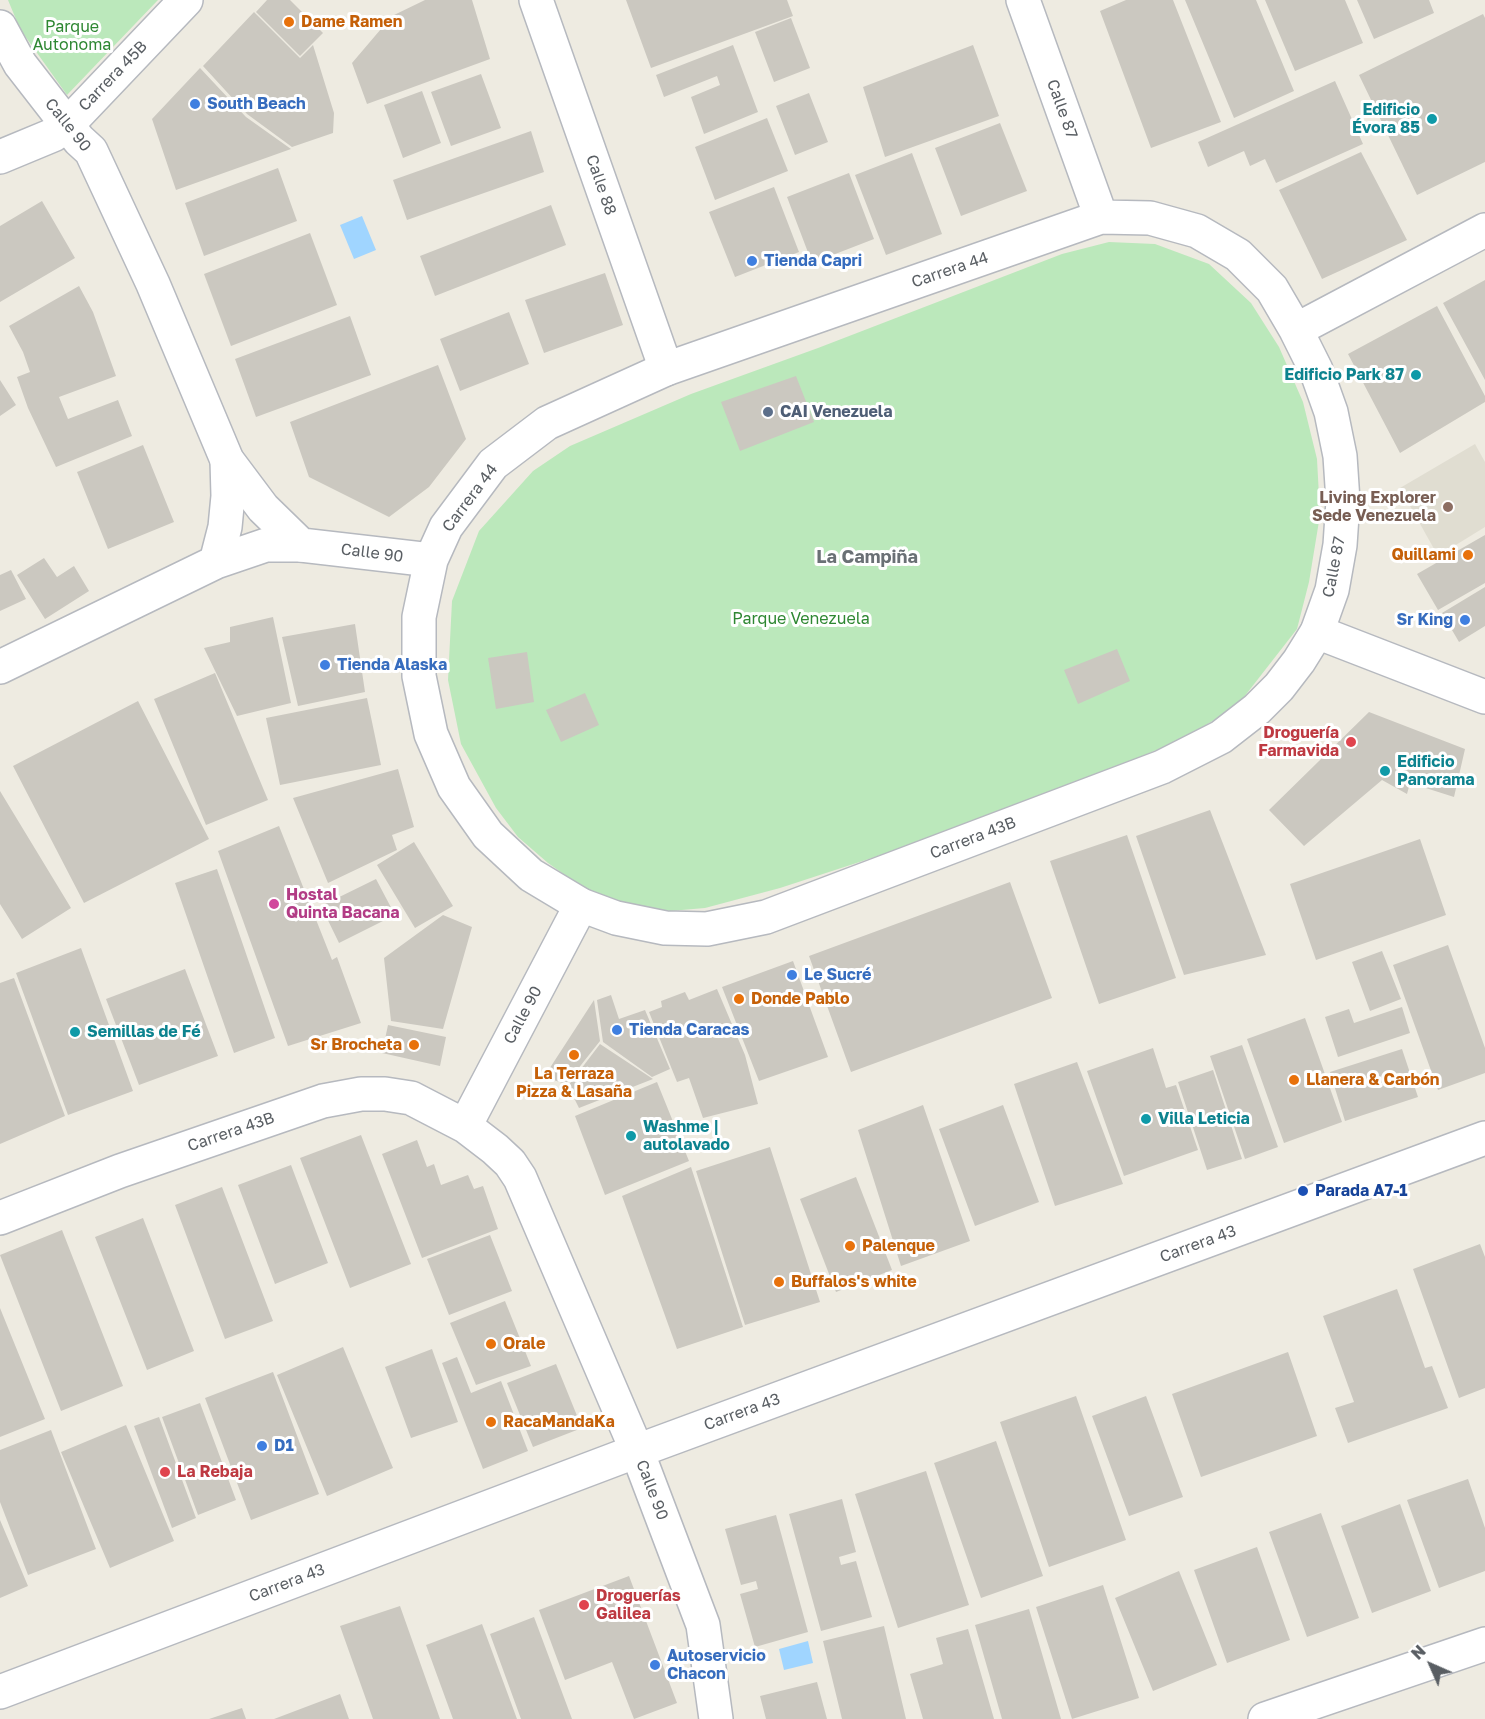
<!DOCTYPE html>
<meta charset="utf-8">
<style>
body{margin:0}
#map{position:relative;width:1485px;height:1719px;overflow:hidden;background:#eeebe1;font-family:"Golos Text",sans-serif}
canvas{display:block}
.north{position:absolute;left:1401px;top:1635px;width:60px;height:60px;-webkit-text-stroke:4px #fff;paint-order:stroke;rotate:315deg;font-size:16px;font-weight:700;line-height:24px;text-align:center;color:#595e63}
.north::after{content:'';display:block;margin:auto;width:21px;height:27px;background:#595e63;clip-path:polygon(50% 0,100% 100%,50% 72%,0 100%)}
</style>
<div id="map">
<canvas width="1485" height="1719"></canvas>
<div class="north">N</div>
</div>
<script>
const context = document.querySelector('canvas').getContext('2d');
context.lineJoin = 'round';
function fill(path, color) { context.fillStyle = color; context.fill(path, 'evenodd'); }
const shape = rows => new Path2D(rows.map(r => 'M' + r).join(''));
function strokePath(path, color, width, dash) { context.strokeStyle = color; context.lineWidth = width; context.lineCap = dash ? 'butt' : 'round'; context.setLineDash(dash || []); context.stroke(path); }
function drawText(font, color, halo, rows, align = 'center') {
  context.font = font + ' "Golos Text",sans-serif'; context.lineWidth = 6; context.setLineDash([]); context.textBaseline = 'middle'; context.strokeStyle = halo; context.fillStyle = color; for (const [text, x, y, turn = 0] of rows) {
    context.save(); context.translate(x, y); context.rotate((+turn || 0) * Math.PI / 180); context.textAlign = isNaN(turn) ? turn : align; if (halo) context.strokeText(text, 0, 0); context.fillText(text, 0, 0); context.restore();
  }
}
fill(shape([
 [1475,444,1485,462,1485,527,1438,556,1400,488]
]), '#e0ddd1');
fill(shape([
 [8,0,158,0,67,95,20,29],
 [1109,242,1155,244,1209,264,1251,303,1279,347,1303,402,1317,459,1320,515,1309,582,1297,629,1237,706,1183,739,1123,764,881,855,780,888,705,908,670,911,629,906,586,890,548,863,518,837,496,808,461,744,448,680,452,601,479,531,533,471,570,446,691,394,818,348,1062,254]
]), '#bbe8bb');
fill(shape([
 [362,216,376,250,354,259,340,225],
 [808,1641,813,1663,784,1670,779,1649]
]), '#a0d5ff');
fill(shape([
 [267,0,290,0,323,33,300,56,256,12],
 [425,0,472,0,490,59,367,104,352,63,392,16],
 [626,0,787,0,793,16,651,68],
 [1126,0,1173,0,1221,122,1151,148,1100,11],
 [1185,0,1256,0,1294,91,1234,118],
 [1265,0,1345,0,1363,43,1295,71],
 [1357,0,1429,0,1434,13,1374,39],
 [254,12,300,58,313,45,334,113,333,133,292,147,247,114,203,66],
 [1483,14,1485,18,1485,162,1417,195,1359,75],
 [791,18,810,68,774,82,755,32],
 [733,45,758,112,704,134,691,97,720,85,717,76,664,97,656,75],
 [973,45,999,116,885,157,863,87],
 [200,68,246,117,291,149,176,190,152,119],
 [481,74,501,128,451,146,431,92],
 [1335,81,1363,144,1276,183,1265,159,1250,166,1244,151,1208,167,1198,142],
 [422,91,441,143,403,158,384,105],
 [809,93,828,142,795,155,776,106],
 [767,118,788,171,715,200,695,147],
 [1000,123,1027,191,961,216,935,148],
 [531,131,544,172,407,220,393,180],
 [1361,152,1407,240,1322,279,1279,190],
 [912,153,942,234,886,255,855,175],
 [278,168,297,221,204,256,185,203],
 [849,173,874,239,812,263,787,197],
 [774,187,799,252,735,277,709,212],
 [42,201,75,258,0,302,0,226],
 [551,205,566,245,435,296,420,256],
 [310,233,337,305,231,346,204,274],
 [605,273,623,325,544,353,525,300],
 [1485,280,1485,380,1443,303],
 [79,286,93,312,116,376,59,397,68,419,118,400,132,436,56,467,28,408,17,377,30,372,23,352,9,326],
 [1437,306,1485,396,1485,402,1400,453,1348,354],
 [509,312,529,364,460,391,440,339],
 [350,316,371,375,256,417,235,359],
 [438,365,466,439,429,487,389,517,309,477,290,422],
 [796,376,814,422,740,451,721,402],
 [0,380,16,405,0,416],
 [143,445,174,522,108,549,77,472],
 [1485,535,1485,583,1438,610,1417,574],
 [44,558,57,577,74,566,89,591,45,619,17,575],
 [11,570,26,599,0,611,0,575],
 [1485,587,1485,626,1459,642,1442,613],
 [273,617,291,703,237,716,204,648,230,642,230,627],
 [355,624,365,692,298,706,282,637],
 [1117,649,1130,681,1078,704,1064,670],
 [527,652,534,702,496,709,488,658],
 [215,673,268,800,206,825,154,699],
 [585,693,599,725,561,742,546,710],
 [367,698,381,765,280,785,266,718],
 [138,701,209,839,84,903,13,766],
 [1369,712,1465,749,1454,797,1410,783,1407,794,1382,780,1304,846,1269,810],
 [398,769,414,827,392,835,397,850,328,883,293,798],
 [0,791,71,908,22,939,0,904],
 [1210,810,1266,955,1184,975,1136,836],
 [279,826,332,960,337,957,361,1023,288,1046,218,851],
 [1127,835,1176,978,1099,1004,1050,861],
 [1420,839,1446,915,1316,960,1290,884],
 [414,842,453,906,415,928,377,865],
 [217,869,275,1038,234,1053,175,883],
 [376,879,395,915,339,943,321,906],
 [1010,882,1052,998,851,1072,809,956],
 [443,915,472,927,443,1029,391,1021,384,958],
 [1448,945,1485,1048,1485,1073,1438,1090,1393,965],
 [81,948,133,1091,68,1115,16,973],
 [1382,951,1401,999,1370,1011,1352,962],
 [793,961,828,1057,759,1081,722,987],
 [185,969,218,1056,139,1085,106,999],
 [14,978,65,1116,0,1144,0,983],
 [717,989,745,1055,758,1104,703,1118,689,1078,677,1082,649,1012,662,1007,661,1001,685,992,689,1000],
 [611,995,619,1019,645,1010,670,1069,652,1077,603,1042,597,1000],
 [594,1000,600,1041,566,1084,544,1077],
 [1402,1007,1410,1033,1338,1057,1325,1017,1349,1009,1354,1023],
 [1305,1018,1342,1122,1284,1143,1247,1039],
 [388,1025,446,1037,440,1066,382,1053],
 [600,1044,653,1079,579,1108,568,1086],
 [1242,1045,1278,1147,1245,1159,1210,1056],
 [1153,1048,1166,1088,1176,1085,1198,1150,1124,1176,1087,1071],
 [1402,1049,1418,1097,1345,1121,1330,1072],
 [1077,1062,1123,1184,1055,1206,1014,1084],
 [1213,1070,1242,1159,1207,1170,1178,1082],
 [657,1082,689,1161,605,1195,575,1116],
 [923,1105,970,1241,901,1266,858,1130],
 [1003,1105,1039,1202,975,1226,939,1129],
 [361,1135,411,1264,350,1288,300,1158],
 [417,1140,427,1167,434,1164,441,1185,468,1175,474,1189,483,1186,498,1229,422,1258,382,1154],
 [770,1147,820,1302,745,1325,696,1171],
 [291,1165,328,1263,275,1284,238,1185],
 [691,1167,743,1327,677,1349,622,1196],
 [856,1177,892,1270,836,1292,800,1199],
 [222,1187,273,1321,225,1339,175,1205],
 [143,1218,194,1351,147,1370,95,1237],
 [62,1230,123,1386,61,1411,0,1255],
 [490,1235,512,1291,449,1315,427,1259],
 [1480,1244,1485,1257,1485,1388,1459,1398,1413,1269],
 [1397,1289,1425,1368,1432,1366,1448,1408,1348,1443,1335,1408,1354,1402,1323,1316],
 [505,1301,531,1366,476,1385,450,1323],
 [0,1308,45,1419,0,1437],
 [343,1347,393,1468,327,1496,277,1375],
 [432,1349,458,1422,411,1438,385,1367],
 [1288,1352,1317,1436,1201,1477,1172,1394],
 [457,1357,471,1393,501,1381,528,1451,483,1469,442,1363],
 [556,1364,582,1428,533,1447,507,1383],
 [273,1372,319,1494,251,1520,205,1398],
 [1076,1396,1126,1540,1049,1567,1000,1422],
 [1146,1396,1183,1497,1129,1516,1092,1416],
 [200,1403,236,1500,198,1515,162,1417],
 [159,1417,196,1518,172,1528,134,1426],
 [126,1425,174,1541,110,1568,61,1452],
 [51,1430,96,1549,28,1575,0,1502,0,1450],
 [996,1441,1043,1576,981,1598,934,1463],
 [926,1471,969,1605,898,1628,855,1494],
 [1468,1479,1485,1528,1485,1571,1439,1588,1407,1500],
 [842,1499,856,1552,839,1557,841,1565,856,1561,872,1617,821,1631,789,1514],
 [1400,1504,1431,1591,1372,1613,1341,1526],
 [1321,1513,1359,1618,1307,1637,1269,1532],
 [776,1515,808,1632,755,1647,740,1594,758,1589,756,1581,741,1585,725,1529],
 [0,1520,28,1586,0,1598],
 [1257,1547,1290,1640,1227,1663,1194,1570],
 [1179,1571,1217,1665,1153,1691,1115,1598],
 [629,1576,677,1703,634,1719,612,1662,565,1680,539,1610],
 [1103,1585,1139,1698,1072,1719,1036,1607],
 [400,1606,440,1719,373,1719,340,1626],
 [1029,1609,1061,1719,1002,1719,975,1625],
 [534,1617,572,1719,521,1719,490,1634],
 [482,1624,517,1719,453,1719,426,1645],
 [884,1626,906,1719,842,1719,823,1641],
 [968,1629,994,1719,923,1719,910,1674,943,1664,936,1638],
 [817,1682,827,1719,766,1719,760,1696],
 [340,1694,349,1719,274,1719],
 [242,1708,246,1719,209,1719]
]), '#cbc8c0');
const minor = shape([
 [536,0,666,369],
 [0,157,53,135,67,125,186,0],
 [216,562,225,527,228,496,227,460],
 [1317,632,1485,697],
 [0,667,216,562,266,545,301,545],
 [465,1126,581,905],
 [0,1218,120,1171,323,1101,361,1094,385,1094,411,1098,465,1126,495,1149,510,1163,520,1178,637,1451,703,1625,716,1719],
 [1265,1719,1485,1644]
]);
const tertiary = shape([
 [1023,0,1101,217],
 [0,27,20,64,79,140,91,151,153,284,227,460,263,508,301,545,431,560],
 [1101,217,1150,218,1197,231,1238,255,1272,289,1296,330,1316,370,1331,412,1340,456,1343,501,1340,545,1332,590,1317,632,1299,661,1279,687,1257,709,1221,737,1162,767,766,917,707,929,665,928,616,918,581,905,531,875,488,835,454,787,431,734,419,676,419,617,431,560,446,527,493,464,547,423,666,369,1101,217],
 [1296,330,1485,230],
 [0,1692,637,1451,1485,1138]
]);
strokePath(minor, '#b6b9bf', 36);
strokePath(tertiary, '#b6b9bf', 36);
strokePath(minor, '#fff', 33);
strokePath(tertiary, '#fff', 33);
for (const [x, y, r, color] of [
 [289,22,6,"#e8710a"],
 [195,104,6,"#3f7fe0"],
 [1432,119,6,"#0f9aa8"],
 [752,261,6,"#3f7fe0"],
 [1416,375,6,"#0f9aa8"],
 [768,412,6,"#5c6f8a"],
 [1448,507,6,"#8d6e63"],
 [1468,555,6,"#e8710a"],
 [1465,620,6,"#3f7fe0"],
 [325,665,6,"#3f7fe0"],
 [1351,742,6,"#e0444e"],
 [1385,771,6,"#0f9aa8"],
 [274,904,6,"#d1479c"],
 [792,975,6,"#3f7fe0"],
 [739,999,6,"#e8710a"],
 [617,1030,6,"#3f7fe0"],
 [75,1032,6,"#0f9aa8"],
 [414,1045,6,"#e8710a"],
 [574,1055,6,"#e8710a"],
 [1294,1080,6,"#e8710a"],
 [1146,1119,6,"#0f9aa8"],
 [631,1136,6,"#0f9aa8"],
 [1303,1191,6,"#1a4fb4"],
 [850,1246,6,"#e8710a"],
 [779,1282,6,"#e8710a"],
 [491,1344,6,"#e8710a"],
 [491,1422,6,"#e8710a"],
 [262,1446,6,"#3f7fe0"],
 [165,1472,6,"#e0444e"],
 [584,1605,6,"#e0444e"],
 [655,1665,6,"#3f7fe0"]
]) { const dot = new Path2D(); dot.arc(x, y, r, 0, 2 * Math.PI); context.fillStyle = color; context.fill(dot); strokePath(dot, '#fff', 2); }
drawText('bold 16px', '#c56008', '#fff', [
 ["Dame Ramen",301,22],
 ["Quillami",1456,555,"right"],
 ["Donde Pablo",751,999],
 ["Sr Brocheta",402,1045,"right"],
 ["La Terraza",574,1074,"center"],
 ["Pizza & Lasaña",574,1092,"center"],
 ["Llanera & Carbón",1306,1080],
 ["Palenque",862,1246],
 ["Buffalos's white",791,1282],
 ["Orale",503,1344],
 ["RacaMandaKa",503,1422]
], 'left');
drawText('16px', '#2e8732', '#fff', [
 ["Parque",72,27],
 ["Autonoma",72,45],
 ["Parque Venezuela",801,619]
]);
drawText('16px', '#595e63', '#fff', [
 ["Carrera 45B",113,76,-46],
 ["Calle 87",1062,109,70],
 ["Calle 90",68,125,51],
 ["Calle 88",601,185,71],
 ["Carrera 44",950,270,-19],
 ["Carrera 44",470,498,-53],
 ["Calle 90",372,553,7],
 ["Calle 87",1334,567,-79],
 ["Carrera 43B",973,838,-21],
 ["Calle 90",523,1015,-62],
 ["Carrera 43B",231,1132,-19],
 ["Carrera 43",1198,1244,-20],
 ["Carrera 43",742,1412,-20],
 ["Calle 90",652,1490,69],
 ["Carrera 43",287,1583,-21]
]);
drawText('bold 16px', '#366cbe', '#fff', [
 ["South Beach",207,104],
 ["Tienda Capri",764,261],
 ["Sr King",1453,620,"right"],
 ["Tienda Alaska",337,665],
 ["Le Sucré",804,975],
 ["Tienda Caracas",629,1030],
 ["D1",274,1446],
 ["Autoservicio",667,1656],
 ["Chacon",667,1674]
], 'left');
drawText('bold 16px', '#0d838f', '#fff', [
 ["Edificio",1420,110,"right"],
 ["Évora 85",1420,128,"right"],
 ["Edificio Park 87",1404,375,"right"],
 ["Edificio",1397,762],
 ["Panorama",1397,780],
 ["Semillas de Fé",87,1032],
 ["Villa Leticia",1158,1119],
 ["Washme |",643,1127],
 ["autolavado",643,1145]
], 'left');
drawText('bold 16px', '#4e5e75', '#fff', [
 ["CAI Venezuela",780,412]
], 'left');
drawText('bold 16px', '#785e54', '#fff', [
 ["Living Explorer",1436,498],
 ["Sede Venezuela",1436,516]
], 'right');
drawText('bold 16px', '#be3a42', '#fff', [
 ["Droguería",1339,733,"right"],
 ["Farmavida",1339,751,"right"],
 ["La Rebaja",177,1472],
 ["Droguerías",596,1596],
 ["Galilea",596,1614]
], 'left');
drawText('bold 16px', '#b23c85', '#fff', [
 ["Hostal",286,895],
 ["Quinta Bacana",286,913]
], 'left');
drawText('bold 16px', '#164399', '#fff', [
 ["Parada A7-1",1315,1191]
], 'left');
drawText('bold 18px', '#6a7075', '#fff', [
 ["La Campiña",867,557]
]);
</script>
